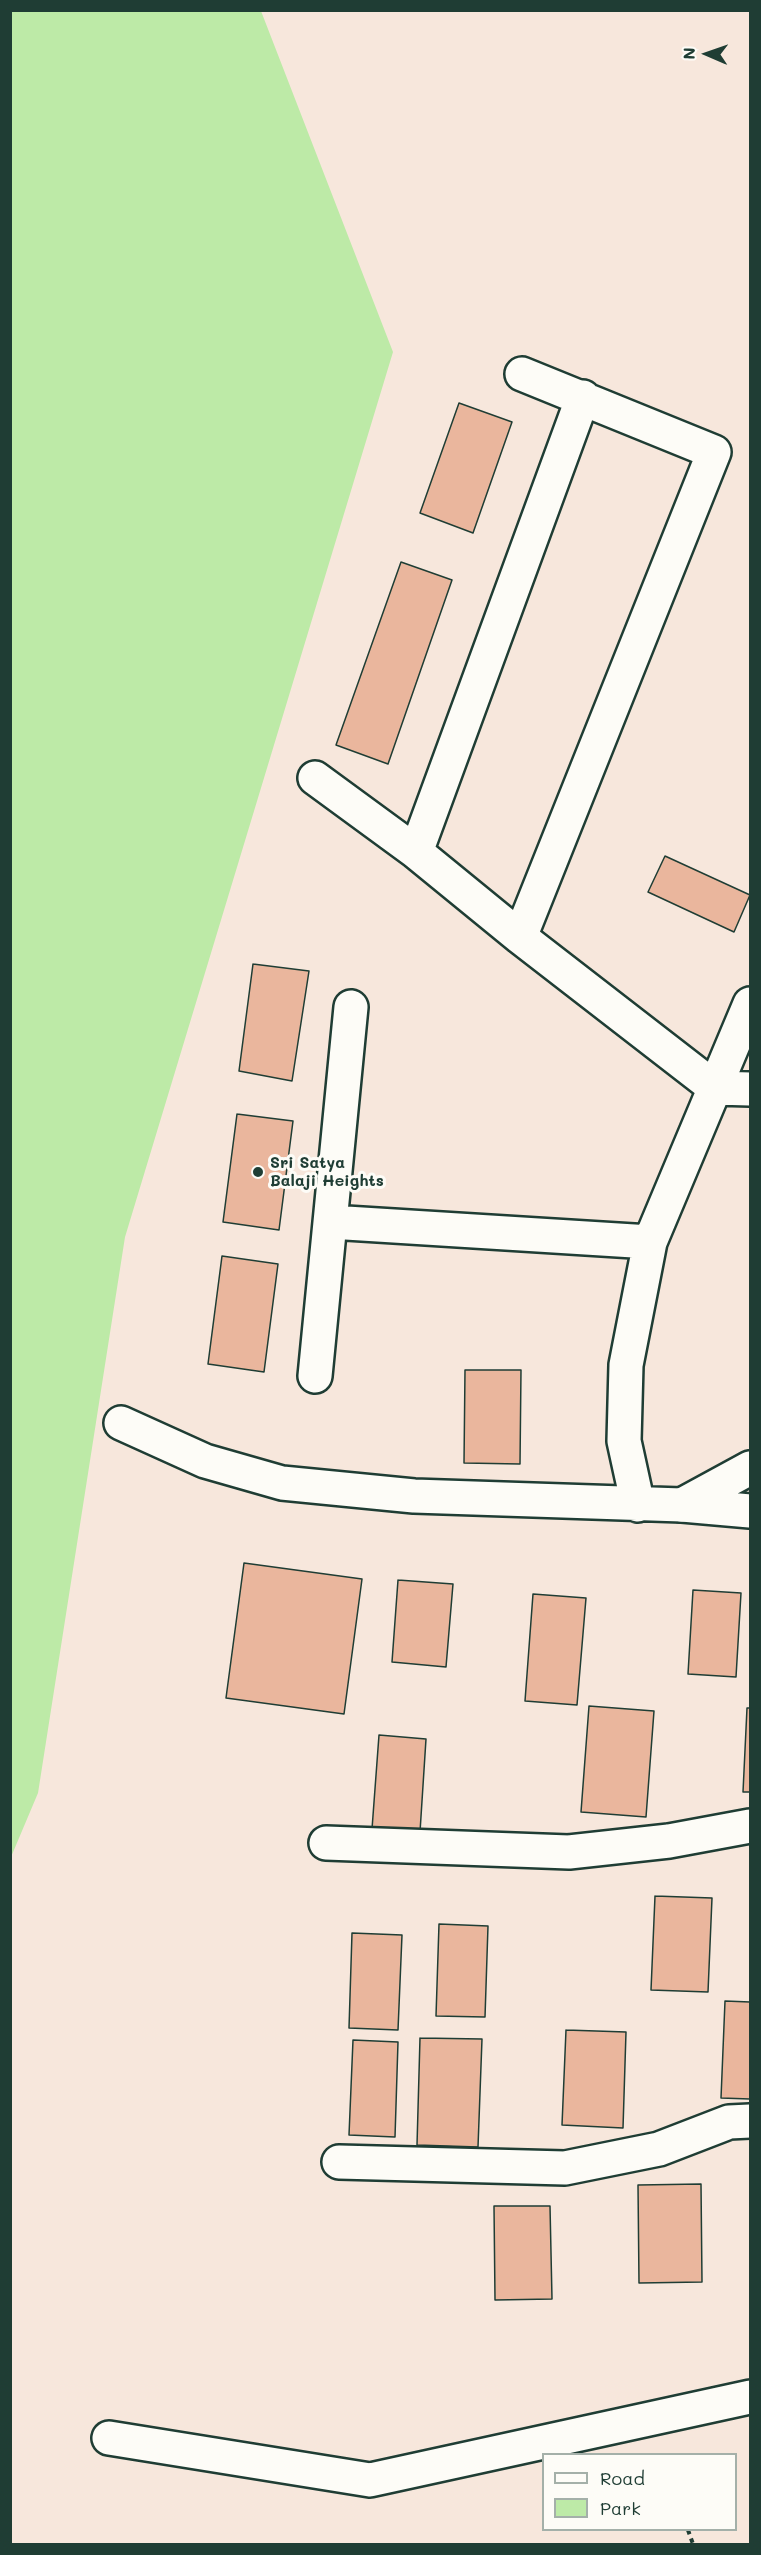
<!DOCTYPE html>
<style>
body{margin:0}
#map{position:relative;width:761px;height:2555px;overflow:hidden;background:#f7e7dc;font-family:Mali,sans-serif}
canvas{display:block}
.frame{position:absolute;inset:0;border:12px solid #1f3d34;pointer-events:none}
.legend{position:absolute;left:542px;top:2453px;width:195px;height:78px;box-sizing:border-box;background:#fdfcf7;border:2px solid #a4b0a9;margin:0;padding:8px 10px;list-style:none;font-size:18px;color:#1f3d34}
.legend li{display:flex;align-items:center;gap:12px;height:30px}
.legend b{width:30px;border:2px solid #a4b0a9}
.north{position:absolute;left:677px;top:24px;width:60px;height:60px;-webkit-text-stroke:4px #fdfcf7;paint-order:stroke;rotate:272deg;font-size:16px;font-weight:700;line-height:24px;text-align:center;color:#1f3d34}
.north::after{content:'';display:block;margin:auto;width:21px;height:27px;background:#1f3d34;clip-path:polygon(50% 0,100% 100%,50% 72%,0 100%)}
</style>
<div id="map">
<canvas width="761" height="2555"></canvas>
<div class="frame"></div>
<ul class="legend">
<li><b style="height:8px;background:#fdfcf7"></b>Road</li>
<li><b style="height:16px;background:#bdeaa7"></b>Park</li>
</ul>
<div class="north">N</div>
</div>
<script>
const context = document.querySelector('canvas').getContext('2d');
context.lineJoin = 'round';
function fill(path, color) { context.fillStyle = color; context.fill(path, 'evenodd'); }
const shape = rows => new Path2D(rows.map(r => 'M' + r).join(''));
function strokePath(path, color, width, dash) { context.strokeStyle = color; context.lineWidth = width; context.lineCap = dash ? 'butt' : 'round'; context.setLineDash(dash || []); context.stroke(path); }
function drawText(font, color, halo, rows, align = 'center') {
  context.font = font + ' Mali,sans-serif'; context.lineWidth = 6; context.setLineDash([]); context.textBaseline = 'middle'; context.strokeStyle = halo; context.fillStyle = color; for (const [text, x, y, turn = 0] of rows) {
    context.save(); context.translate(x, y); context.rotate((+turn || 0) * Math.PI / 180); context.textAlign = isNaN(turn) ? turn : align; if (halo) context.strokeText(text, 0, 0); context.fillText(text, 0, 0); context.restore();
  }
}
fill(shape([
 [11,10,261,11,393,352,125,1237,38,1793,11,1857]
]), '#bdeaa7');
const building = shape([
 [459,403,512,422,473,533,420,513,459,403],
 [401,562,452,580,388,764,336,745,401,562],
 [665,856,750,895,734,932,648,892,665,856],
 [253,964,309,971,292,1081,239,1071,253,964],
 [237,1114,293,1121,279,1230,223,1222,237,1114],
 [222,1256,278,1264,264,1372,208,1364,222,1256],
 [465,1370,521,1370,520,1464,464,1463,465,1370],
 [244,1563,362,1579,344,1714,226,1698,244,1563],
 [398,1580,453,1584,446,1667,392,1662,398,1580],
 [693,1590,741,1593,736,1677,688,1674,693,1590],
 [533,1594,586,1598,577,1705,525,1701,533,1594],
 [589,1706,654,1711,646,1817,581,1812,589,1706],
 [747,1708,750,1708,750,1792,743,1792,747,1708],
 [379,1735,426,1739,420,1832,372,1829,379,1735],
 [655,1896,712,1898,708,1992,651,1990,655,1896],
 [439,1924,488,1926,485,2017,436,2016,439,1924],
 [352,1933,402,1935,398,2030,349,2028,352,1933],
 [725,2001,750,2002,750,2099,721,2098,725,2001],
 [566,2030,626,2032,623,2128,562,2125,566,2030],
 [420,2038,482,2039,478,2147,417,2145,420,2038],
 [353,2040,398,2042,395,2137,349,2135,353,2040],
 [701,2184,702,2282,639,2283,638,2185,701,2184],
 [494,2206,550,2206,552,2299,495,2300,494,2206]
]);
fill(building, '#eab69d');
strokePath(building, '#1f3d34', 1.5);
const minor = shape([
 [315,778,416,852,520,937,715,1088,750,1089],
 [416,852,583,397],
 [520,937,714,452,522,374],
 [330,1222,650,1242],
 [315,1376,351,1007],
 [121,1423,205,1461,282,1483,414,1496,682,1505],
 [638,1505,624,1441,626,1365,650,1242,750,1004],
 [326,1843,569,1852,669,1841,750,1826],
 [339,2162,565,2168,659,2149,729,2122,750,2121],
 [109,2438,370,2480,750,2397]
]);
const tertiary = shape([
 [682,1505,750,1468],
 [682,1505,750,1511]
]);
strokePath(minor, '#1f3d34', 38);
strokePath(tertiary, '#1f3d34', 38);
strokePath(shape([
 [688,2530,693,2544]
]), '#1f3d34', 4, [4.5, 4.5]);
strokePath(minor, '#fdfcf7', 33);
strokePath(tertiary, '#fdfcf7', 33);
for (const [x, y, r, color] of [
 [258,1172,6,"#1f3d34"]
]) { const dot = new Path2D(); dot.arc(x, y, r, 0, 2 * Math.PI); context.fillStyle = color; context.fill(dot); strokePath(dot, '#fdfcf7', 2); }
drawText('bold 16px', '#1f3d34', '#fdfcf7', [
 ["Sri Satya",270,1163],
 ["Balaji Heights",270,1181]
], 'left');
</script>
